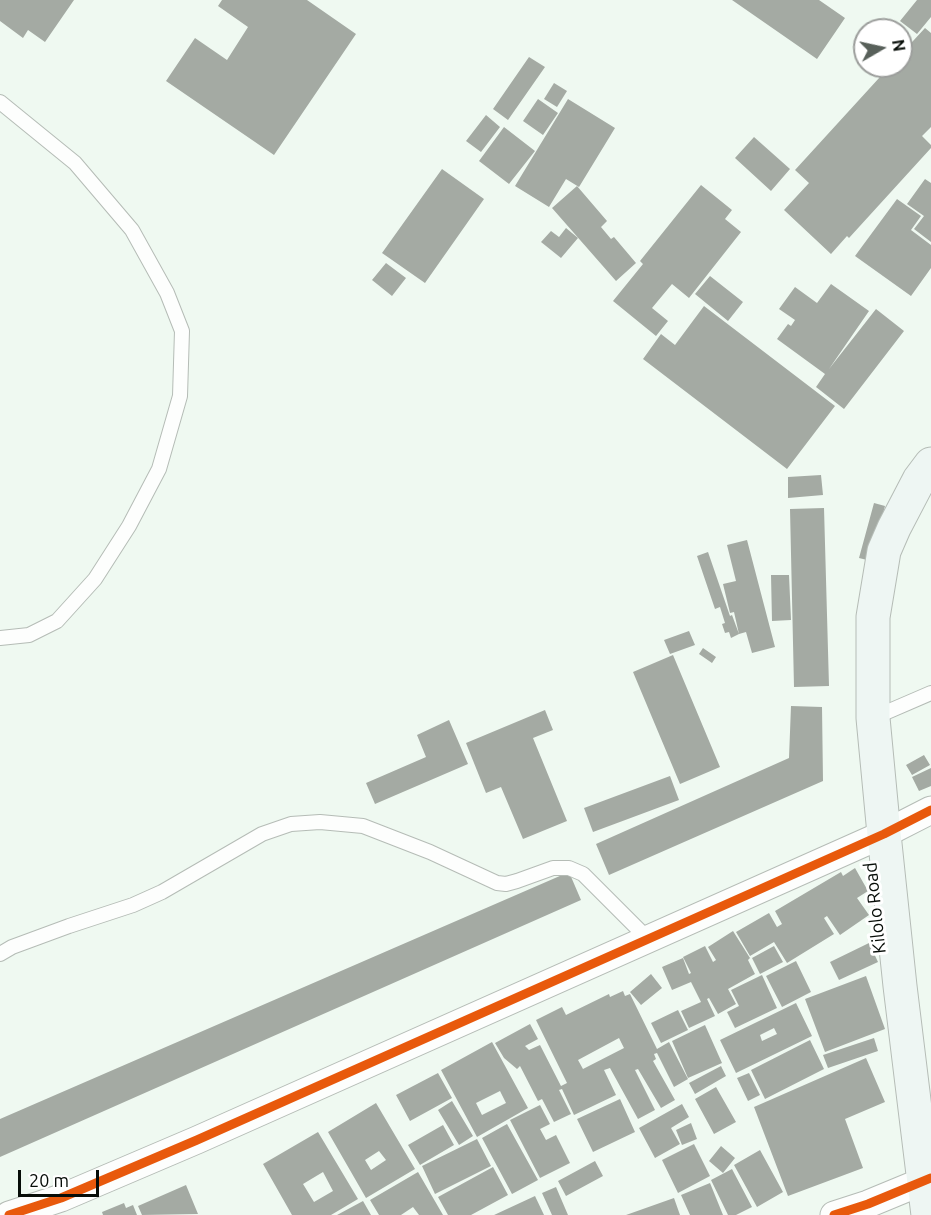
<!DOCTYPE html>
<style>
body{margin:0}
#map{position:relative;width:931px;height:1215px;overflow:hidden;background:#eff9f1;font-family:Ubuntu,sans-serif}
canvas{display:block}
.north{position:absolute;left:853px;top:18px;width:60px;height:60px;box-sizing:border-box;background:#fff;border:2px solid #9c9e9c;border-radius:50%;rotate:81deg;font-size:16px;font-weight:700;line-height:24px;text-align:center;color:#070d08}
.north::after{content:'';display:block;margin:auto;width:21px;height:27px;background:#58605a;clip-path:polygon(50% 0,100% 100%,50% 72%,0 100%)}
.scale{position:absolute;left:18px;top:1170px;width:81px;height:27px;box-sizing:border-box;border:3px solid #070d08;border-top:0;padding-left:8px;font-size:18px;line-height:21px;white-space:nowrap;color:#070d08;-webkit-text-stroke:4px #fff;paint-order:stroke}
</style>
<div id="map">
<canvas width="931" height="1215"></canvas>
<div class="north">N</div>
<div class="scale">20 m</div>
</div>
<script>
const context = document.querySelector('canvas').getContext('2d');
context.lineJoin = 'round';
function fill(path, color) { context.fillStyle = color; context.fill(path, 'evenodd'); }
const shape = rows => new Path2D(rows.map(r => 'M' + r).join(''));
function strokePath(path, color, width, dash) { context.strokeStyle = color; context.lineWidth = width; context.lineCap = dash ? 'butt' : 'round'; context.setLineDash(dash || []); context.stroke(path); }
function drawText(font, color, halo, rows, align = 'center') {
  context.font = font + ' Ubuntu,sans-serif'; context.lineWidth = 6; context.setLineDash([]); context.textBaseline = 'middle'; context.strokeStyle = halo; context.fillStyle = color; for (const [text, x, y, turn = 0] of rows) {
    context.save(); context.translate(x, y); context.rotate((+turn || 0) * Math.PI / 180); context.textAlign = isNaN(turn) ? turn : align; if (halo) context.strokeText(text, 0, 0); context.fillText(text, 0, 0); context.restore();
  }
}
fill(shape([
 [0,0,74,0,45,42,28,30,23,38,0,21],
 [222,0,307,0,356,34,274,155,166,81,195,38,227,60,248,27,218,6],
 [732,0,819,0,845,18,817,59],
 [917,0,931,0,931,17,917,34,900,21],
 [925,28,931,33,931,127,922,136,931,145,931,148,849,238,847,236,831,254,784,210,809,183,795,170,890,66,901,66,901,54],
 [529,57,545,67,508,120,493,109],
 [554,83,567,91,557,107,544,99],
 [538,99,558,113,543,135,523,121],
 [568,99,615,128,579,187,566,179,549,207,515,186],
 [486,115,500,127,481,152,466,141],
 [504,127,535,151,509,184,479,161],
 [754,137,790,169,771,191,735,158],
 [442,169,484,199,425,283,382,253],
 [925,179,931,183,931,242,914,229,924,216,907,204],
 [701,185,732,210,725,219,741,232,689,298,672,284,652,308,668,321,656,336,613,301,643,264,640,261],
 [577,186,607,221,601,227,611,239,614,237,636,263,616,281,552,208],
 [897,199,921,216,911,230,931,245,931,268,911,296,855,256],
 [566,228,578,238,561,258,541,242,551,231,559,237],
 [386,263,406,278,392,296,372,280],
 [710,276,743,302,728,321,695,294],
 [831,284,869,311,829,369,876,309,904,331,844,409,816,387,825,374,777,339,788,324,791,326,795,320,779,309,795,287,817,303],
 [704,306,835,406,787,469,643,359,661,334,675,345],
 [821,475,823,495,788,498,788,477],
 [874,503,885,506,871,561,859,558],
 [824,508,829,686,794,687,790,509],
 [747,540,775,647,752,653,746,632,739,634,734,612,730,613,723,584,736,581,727,545],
 [708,552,730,616,732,615,739,634,731,638,729,632,725,633,722,624,725,623,720,607,715,609,697,556],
 [771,575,789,575,791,620,772,621],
 [689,631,695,645,670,654,664,640],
 [703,648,716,657,712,663,699,654],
 [673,655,720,767,680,784,633,672],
 [791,706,822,707,823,781,609,875,596,844,789,758],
 [545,710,553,730,533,738,567,821,523,839,501,787,486,793,466,743],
 [449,720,468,764,375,804,366,783,426,757,417,735],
 [924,755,930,765,912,775,906,765],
 [931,768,931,786,919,791,912,777],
 [670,776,679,800,593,832,584,808],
 [855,868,868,891,857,898,869,915,840,935,827,916,824,918,834,934,787,963,774,942,750,956,736,932,769,913,777,927,782,924,775,911,841,872,843,876],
 [569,872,581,900,0,1157,0,1119],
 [733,931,750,958,748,960,755,974,728,989,736,1004,718,1014,709,998,707,999,715,1016,689,1028,681,1011,701,1002,691,982,672,990,662,967,683,958,689,974,691,973,683,957,705,946,713,962,716,960,708,947],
 [869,943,878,962,839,980,830,962],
 [774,946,783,962,760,974,752,958],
 [796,961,811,992,782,1007,766,976],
 [651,974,662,988,641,1005,630,992],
 [762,975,777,1008,735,1028,727,1012,739,1006,731,990],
 [866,976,885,1029,825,1052,805,999],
 [623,991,625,996,630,994,657,1049,669,1042,688,1079,674,1087,657,1053,654,1054,656,1059,653,1061,675,1100,661,1108,638,1069,635,1070,655,1110,638,1119,610,1068,604,1070,616,1095,574,1115,562,1089,559,1090,571,1114,554,1122,542,1099,538,1101,520,1066,517,1069,504,1058,495,1043,530,1024,538,1039,525,1046,529,1050,540,1045,561,1086,567,1083,536,1020,562,1007,566,1015,609,994,610,997],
 [619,1038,624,1048,583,1069,578,1060],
 [796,1003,812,1036,736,1073,720,1040],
 [774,1028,777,1034,762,1041,760,1035],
 [678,1010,688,1030,661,1043,651,1023],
 [705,1025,722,1063,688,1078,672,1041],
 [874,1038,878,1051,828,1068,823,1055],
 [810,1040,824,1069,765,1099,751,1070],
 [492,1042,528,1108,477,1137,441,1070],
 [500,1091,506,1103,482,1115,476,1103],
 [866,1058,885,1102,845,1119,863,1168,788,1196,754,1107],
 [721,1066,726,1076,695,1094,689,1083],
 [438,1073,452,1098,410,1121,396,1095],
 [749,1073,760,1095,748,1101,737,1078],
 [716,1087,736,1122,714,1134,695,1099],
 [620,1099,635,1132,593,1152,577,1119],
 [452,1101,473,1136,459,1145,438,1110],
 [376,1103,415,1169,366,1198,328,1132],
 [379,1151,386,1160,371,1170,365,1160],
 [682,1104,689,1117,671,1128,680,1144,655,1158,639,1128],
 [540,1105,550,1124,540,1129,546,1140,556,1135,570,1163,540,1178,510,1120],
 [691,1123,697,1139,682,1145,676,1130],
 [507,1124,538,1180,512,1194,482,1138],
 [443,1125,454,1145,420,1165,408,1145],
 [318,1132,358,1199,331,1215,292,1215,263,1164],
 [323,1172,333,1191,314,1202,303,1184],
 [477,1139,491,1166,435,1194,422,1166],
 [694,1144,710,1176,678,1193,662,1160],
 [721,1146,735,1158,723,1173,709,1161],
 [760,1150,783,1192,757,1207,734,1165],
 [595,1161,603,1176,566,1196,558,1181],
 [493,1167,508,1195,471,1215,448,1215,438,1197],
 [732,1169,752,1207,736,1215,728,1215,711,1180],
 [418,1172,443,1215,419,1215,413,1207,401,1215,379,1215,370,1200],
 [710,1183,723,1215,690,1215,681,1195],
 [186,1185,198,1214,142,1215,138,1206],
 [556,1187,568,1215,552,1215,542,1193],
 [535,1196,544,1215,494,1215],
 [674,1198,680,1215,626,1215],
 [363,1201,371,1215,337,1215],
 [124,1203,126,1208,133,1205,137,1215,103,1215,102,1212]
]), '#a4aaa3');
const service = shape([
 [0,102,75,163,132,230,167,293,182,331,180,396,159,469,129,526,95,579,57,621,29,635,0,638],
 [873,718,931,693],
 [0,954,12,947,69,926,133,905,162,892,262,834,291,824,320,822,363,826,430,852,497,883,506,884,517,881,553,868,569,868,583,874,648,939]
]);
const minor = shape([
 [9,1215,61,1198,197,1140,884,834,931,810],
 [834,1215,868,1204,931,1178]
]);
const secondary = shape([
 [928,1215,900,986,884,834,873,718,873,617,884,551,894,528,919,480,931,464]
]);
strokePath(service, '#b5bcb6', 16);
strokePath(minor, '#b5bcb6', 29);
strokePath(secondary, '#b5bcb6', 35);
strokePath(service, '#fdfefd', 14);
strokePath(minor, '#fdfefd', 27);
strokePath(secondary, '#eef6f3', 33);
strokePath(shape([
 [9,1215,61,1198,197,1140,884,834,931,810],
 [834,1215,868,1204,931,1178]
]), '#e8590c', 9);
drawText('18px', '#070d08', '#fff', [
 ["Kilolo Road",875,908,-96]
]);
</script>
